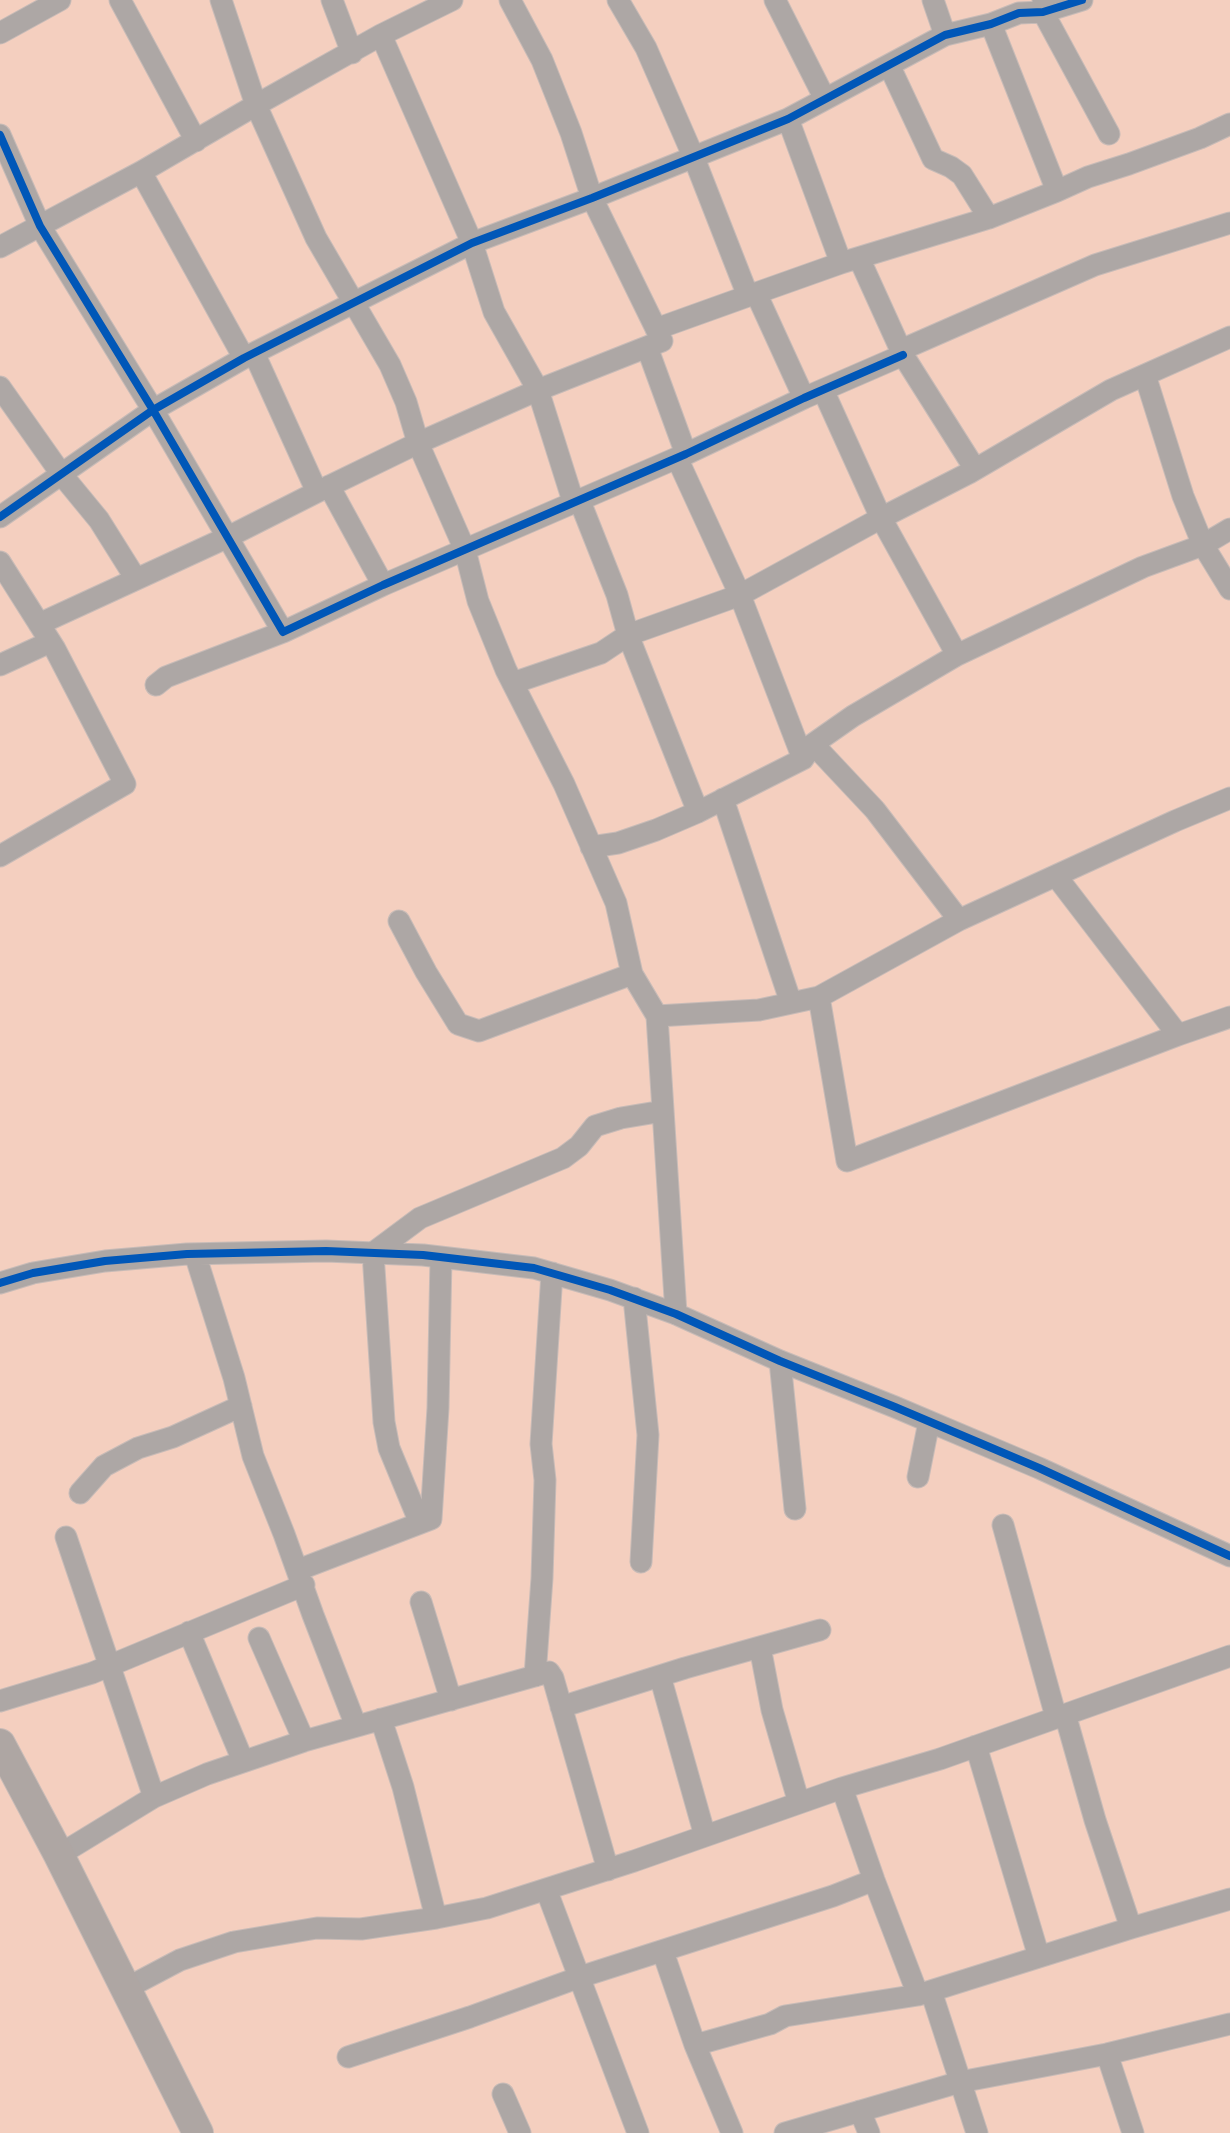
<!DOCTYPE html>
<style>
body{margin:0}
canvas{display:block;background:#ebdcd6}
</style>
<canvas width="1230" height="2133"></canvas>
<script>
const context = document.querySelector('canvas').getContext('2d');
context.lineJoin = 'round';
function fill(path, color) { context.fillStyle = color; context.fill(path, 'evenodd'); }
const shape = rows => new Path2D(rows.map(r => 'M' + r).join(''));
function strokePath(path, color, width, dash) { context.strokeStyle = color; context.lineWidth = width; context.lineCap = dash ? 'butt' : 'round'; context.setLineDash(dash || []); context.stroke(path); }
fill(shape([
 [0,0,1230,0,1230,2133,0,2133]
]), '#f4cfbf');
const street = shape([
 [120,0,196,141],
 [221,0,256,105,316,238,390,365,406,402,418,443,465,550,478,601,506,670,564,784,616,903,632,974,657,1016],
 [332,0,352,53],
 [618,0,646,48,694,158,748,296,841,263,989,218,1057,191,1088,177,1129,164,1200,138,1230,124],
 [775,0,825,99],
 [933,0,945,35],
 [1043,0,1043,12,1109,134],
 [991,24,1057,191],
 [0,33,60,0],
 [381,35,472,243,494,312,538,390,573,501],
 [889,65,933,159,951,167,962,175,989,218],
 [788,119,841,263],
 [0,135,40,226,153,410,283,632,383,585,686,454,804,398,903,355],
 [141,172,244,358],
 [0,247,141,172,256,105,381,35,452,0],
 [859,258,903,355,975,469],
 [756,293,804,398],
 [656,329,748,296],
 [647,347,686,454],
 [901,350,1095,265,1230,223],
 [254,353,317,492],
 [1145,375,1183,496,1203,545,1230,529],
 [0,387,62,475,99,520,136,579],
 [823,390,881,518,957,655],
 [677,458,740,595,803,759],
 [329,486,383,585],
 [579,499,617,595,628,635,698,812],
 [0,517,153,410,244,358,472,243,592,198,788,119,945,35,991,24,1019,13,1043,12,1082,0],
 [0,562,55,649,125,784,0,856],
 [39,624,228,537,317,492,418,443,538,390,662,341,592,198,571,133,542,60,510,0],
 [0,665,50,642],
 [513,683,601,653,628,635,740,595,881,518,969,473,1111,390,1230,337],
 [156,685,166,677,283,632],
 [813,744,875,810,959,920],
 [723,799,791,1003],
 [591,847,618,843,656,830,698,812,803,759,813,744,853,716,957,655,1143,567,1203,545,1230,589],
 [399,921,426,972,458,1024,479,1031,632,974],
 [819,997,847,1161,1178,1035,1056,876],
 [1178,1035,1230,1017],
 [195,1254,234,1378,253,1456,284,1534,313,1615,356,1726],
 [0,1283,33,1273,105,1261,187,1254,326,1251,423,1255,534,1268,610,1290,676,1314,780,1361,895,1407,1039,1468,1230,1556],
 [634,1298,648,1435,641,1562],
 [676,1314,657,1016,759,1010,819,997,959,920,1175,821,1230,798],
 [780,1361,795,1509],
 [918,1477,929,1422],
 [80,1493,104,1466,138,1448,173,1437,241,1406],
 [420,1523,389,1448,384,1422,373,1253,420,1218,563,1158,579,1146,595,1126,621,1118,663,1111],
 [1003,1525,1056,1717],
 [66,1537,154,1797],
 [298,1570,431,1519,438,1408,441,1257],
 [421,1602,451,1700],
 [189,1632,243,1761],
 [259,1638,304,1741],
 [760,1647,772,1710,799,1803],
 [535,1676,542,1578,545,1480,541,1444,552,1273],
 [660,1676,705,1836],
 [0,1701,92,1673,304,1585],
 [561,1707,685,1668,820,1630],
 [1065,1714,1095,1820,1131,1928],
 [381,1719,403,1787,436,1918],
 [976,1746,1039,1957],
 [842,1788,874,1880,918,1995],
 [59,1855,154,1797,207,1774,304,1741,549,1672,553,1678,608,1870],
 [546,1889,638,2133],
 [663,1952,695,2045,732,2133],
 [125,1989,180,1960,234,1942,317,1928,361,1929,436,1918,487,1908,634,1861,842,1788,940,1759,1230,1656],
 [931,1991,977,2133],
 [695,2045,770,2024,785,2016,918,1995,1131,1928,1230,1899],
 [1107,2054,1133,2133],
 [348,2057,470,2017,580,1977,833,1896,874,1880],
 [503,2094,520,2133],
 [860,2111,869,2133],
 [785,2133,960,2082,1107,2054,1230,2024]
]);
const secondary = shape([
 [0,1744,59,1855,198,2133]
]);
strokePath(street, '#c7bbb7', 23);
strokePath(secondary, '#c7bbb7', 32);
strokePath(street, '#ada7a5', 21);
strokePath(secondary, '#aea6a3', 30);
strokePath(shape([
 [0,135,40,226,153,410,283,632,383,585,686,454,804,398,903,355],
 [0,517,153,410,244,358,472,243,592,198,788,119,945,35,991,24,1019,13,1043,12,1082,0],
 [0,1283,33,1273,105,1261,187,1254,326,1251,423,1255,534,1268,610,1290,676,1314,780,1361,895,1407,1039,1468,1230,1556]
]), '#0057b8', 8);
</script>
